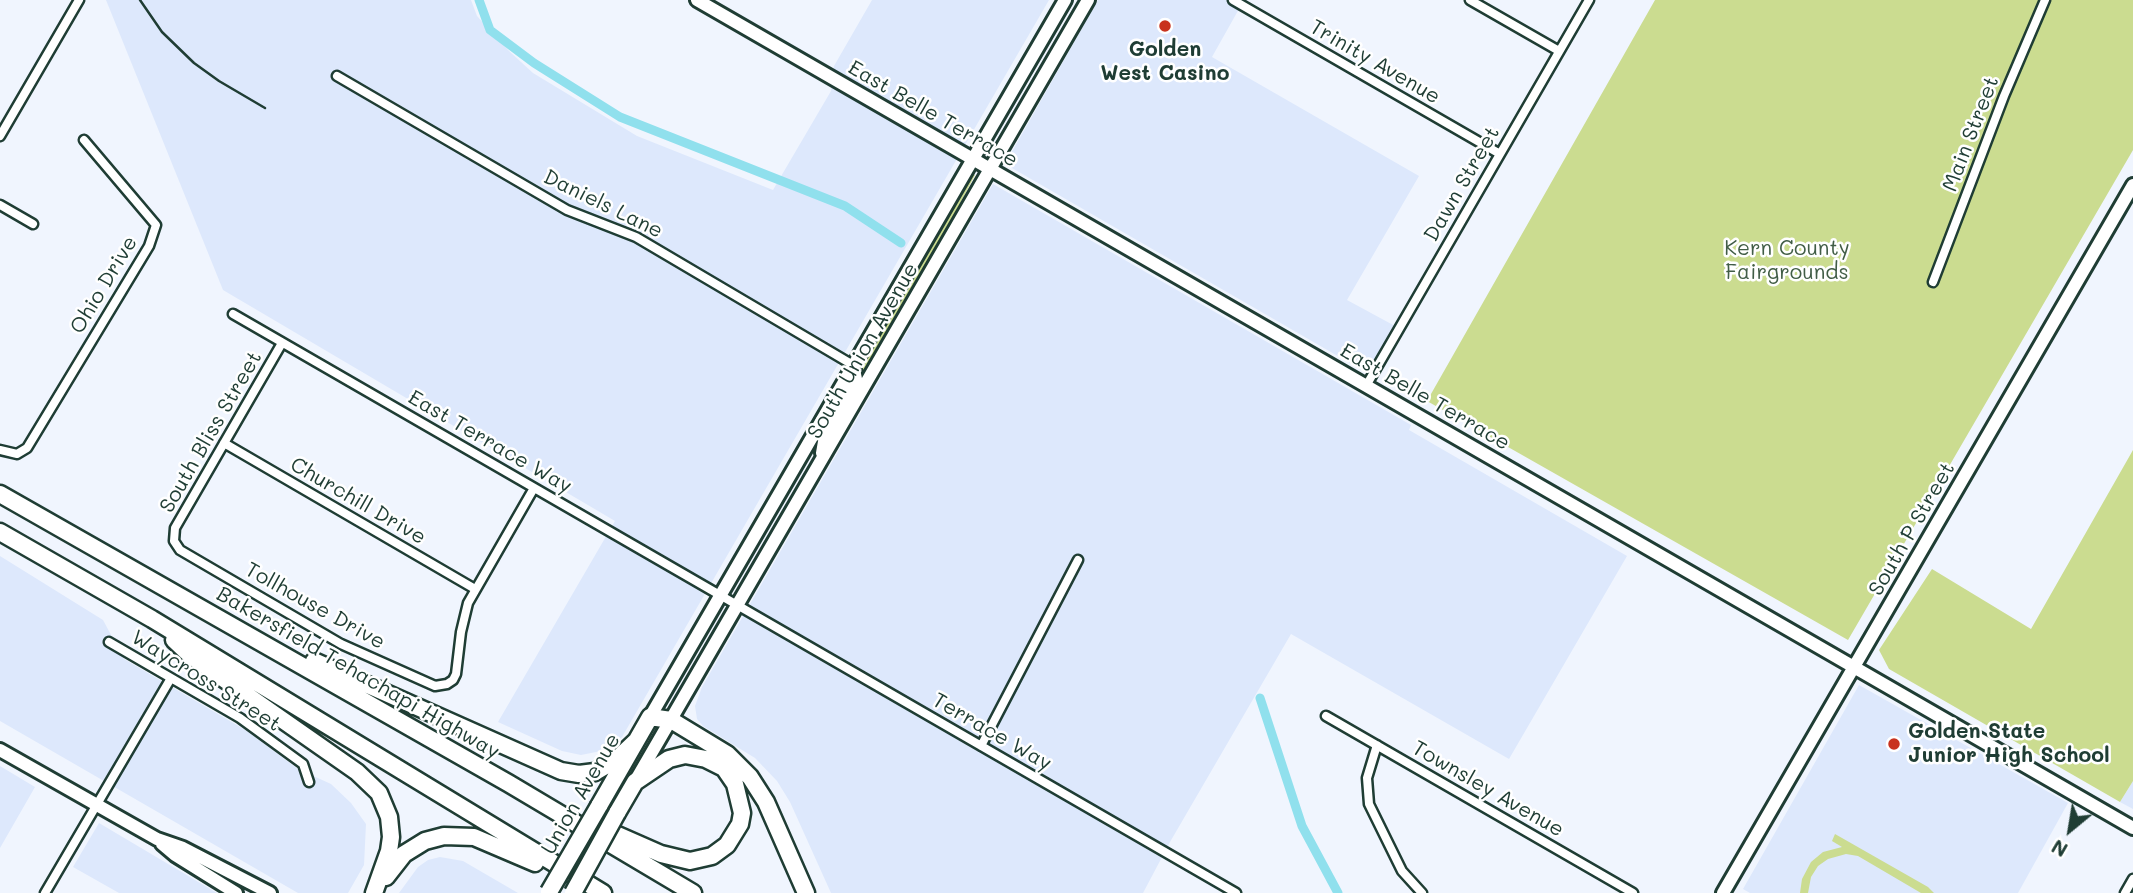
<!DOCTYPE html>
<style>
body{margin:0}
#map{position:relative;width:2133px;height:893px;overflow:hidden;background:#f0f5fe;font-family:Mali,sans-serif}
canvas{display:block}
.north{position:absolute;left:2035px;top:795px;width:70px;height:70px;-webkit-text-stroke:5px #fff;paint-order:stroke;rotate:210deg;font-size:19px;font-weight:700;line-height:28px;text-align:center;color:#1f3d34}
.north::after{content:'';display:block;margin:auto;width:24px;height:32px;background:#1f3d34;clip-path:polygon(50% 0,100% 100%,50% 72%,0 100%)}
</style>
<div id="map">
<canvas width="2133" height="893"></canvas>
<div class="north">N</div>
</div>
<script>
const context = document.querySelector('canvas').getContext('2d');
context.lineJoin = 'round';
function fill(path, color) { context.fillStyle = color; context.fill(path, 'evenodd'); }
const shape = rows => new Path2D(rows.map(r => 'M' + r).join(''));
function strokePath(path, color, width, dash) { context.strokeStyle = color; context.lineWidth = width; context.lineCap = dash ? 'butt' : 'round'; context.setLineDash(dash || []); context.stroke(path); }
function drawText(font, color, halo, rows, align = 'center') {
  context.font = font + ' Mali,sans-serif'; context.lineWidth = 5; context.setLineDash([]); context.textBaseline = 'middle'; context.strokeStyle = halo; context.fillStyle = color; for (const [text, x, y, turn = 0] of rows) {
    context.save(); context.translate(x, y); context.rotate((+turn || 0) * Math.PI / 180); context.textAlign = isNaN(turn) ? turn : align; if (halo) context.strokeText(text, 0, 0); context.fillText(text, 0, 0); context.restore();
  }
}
fill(shape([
 [106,0,471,0,477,16,509,51,533,73,637,136,773,190,831,91,834,66,872,0,1049,0,622,737,601,751,581,755,562,751,498,722,615,521,223,290],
 [1098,0,1244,0,1212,57,1419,176,1347,300,1395,326,1370,367,1362,370,1005,164],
 [993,184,1411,425,1409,430,1627,556,1509,759,1291,634,1170,842,1143,893,831,893,790,802,777,781,755,758,703,726,697,719,695,706,702,687],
 [0,556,103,620,124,659,247,731,298,769,331,784,351,803,366,824,364,865,348,893,298,893,0,721],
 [1859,685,2068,803,2018,893,1750,893,1743,889],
 [0,766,35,787,0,848],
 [2133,781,2133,809,2120,802],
 [99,823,217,893,119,893,73,867],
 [440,857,463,861,518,893,399,893,418,867,428,860]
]), '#dde8fc');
fill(shape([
 [1655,0,2133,0,2133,150,1848,640,1427,401],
 [973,174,975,175,926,268,855,389,862,374,862,364],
 [2133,450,2133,781,2120,802,1889,669,1879,650,1932,569,2031,629],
 [1835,834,1928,887,1934,893,1921,893,1858,856,1846,854,1828,859,1818,866,1811,877,1808,893,1800,893,1802,879,1811,862,1823,852,1842,847,1832,841]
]), '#cbdc90');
strokePath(shape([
 [479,0,490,30,534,63,620,117,845,206,901,243],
 [1260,698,1302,826,1338,893]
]), '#90e0ed', 9);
const street = shape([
 [1233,0,1500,154],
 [1470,0,1559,51],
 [337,76,567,210,636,237,853,365],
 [0,136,79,0],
 [0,205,33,224],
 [1933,282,2004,96,2045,0],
 [233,314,1236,893],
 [282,343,175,528,174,541,180,550,341,644,435,686,447,684,453,680,456,674,461,632,468,603,534,488],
 [1366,386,1589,0],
 [224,443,475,589],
 [0,450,17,454,27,448,149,246,156,225,84,140],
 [109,642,240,718,303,764,309,782],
 [1326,716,1633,893],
 [1377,745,1367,778,1369,804,1402,871,1422,893],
 [981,746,1078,560],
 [45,893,171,678],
 [2125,893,2133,879]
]);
const secondary = shape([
 [697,0,2133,828],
 [0,750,157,839,183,848,270,893],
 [162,844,175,855,236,893],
 [1723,893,2133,185]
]);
const primary = shape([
 [822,453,825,436,856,379,853,365],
 [650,717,1065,0],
 [637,778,1088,0]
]);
const highway = shape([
 [0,494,508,783,693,893],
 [0,532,152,619,603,893],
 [174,640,191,656,357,772,379,793,389,817,391,837,389,851,374,893],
 [314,661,561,771,579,774,595,772,617,759,637,740],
 [599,806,650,717,671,720,727,754,750,777,766,802,806,893],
 [595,825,661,854,690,861,712,856,727,845,740,824,742,813,735,784,724,768,706,759,685,755,669,759,635,782,617,813],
 [386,877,404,854,425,841,444,836,474,837,535,863]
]);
strokePath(street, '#1f3d34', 13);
strokePath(secondary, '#1f3d34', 18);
strokePath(primary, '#1f3d34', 18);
strokePath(highway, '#1f3d34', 21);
strokePath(street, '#fff', 8);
strokePath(secondary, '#fff', 12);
strokePath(primary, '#fff', 12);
strokePath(highway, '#fff', 16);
strokePath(shape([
 [140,0,162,32,194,63,219,81,265,108]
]), '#1f3d34', 2.5);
const highwayBridge = shape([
 [549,892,599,806],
 [573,893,617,813]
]);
strokePath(highwayBridge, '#1f3d34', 21, []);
strokePath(highwayBridge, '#fff', 16);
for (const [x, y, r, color] of [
 [1165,26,7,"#c8321e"],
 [1894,744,7,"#c8321e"]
]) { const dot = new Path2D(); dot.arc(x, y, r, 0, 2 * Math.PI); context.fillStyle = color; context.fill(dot); strokePath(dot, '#fff', 2.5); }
drawText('bold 21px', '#1f3d34', '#fff', [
 ["Golden",1165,50],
 ["West Casino",1165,74],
 ["Golden State",1908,732,"left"],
 ["Junior High School",1908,756,"left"]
]);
drawText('21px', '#1f3d34', '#fff', [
 ["Trinity Avenue",1375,62,30],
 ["East Belle Terrace",933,114,30],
 ["Main Street",1971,134,-69],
 ["Dawn Street",1462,184,-60],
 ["Daniels Lane",603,204,26],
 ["Ohio Drive",104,285,-59],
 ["South Union Avenue",863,351,-60],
 ["East Belle Terrace",1425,397,30],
 ["South Bliss Street",211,432,-60],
 ["East Terrace Way",490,442,30],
 ["Churchill Drive",358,501,30],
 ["South P Street",1912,529,-60],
 ["Tollhouse Drive",315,606,29],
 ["Bakersfield Tehachapi Highway",358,673,30],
 ["Waycross Street",206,681,32],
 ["Terrace Way",992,732,30],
 ["Townsley Avenue",1488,789,30],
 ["Union Avenue",581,794,-60]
]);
drawText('21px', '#415d46', '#fff', [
 ["Kern County",1787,249],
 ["Fairgrounds",1787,273]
]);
</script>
